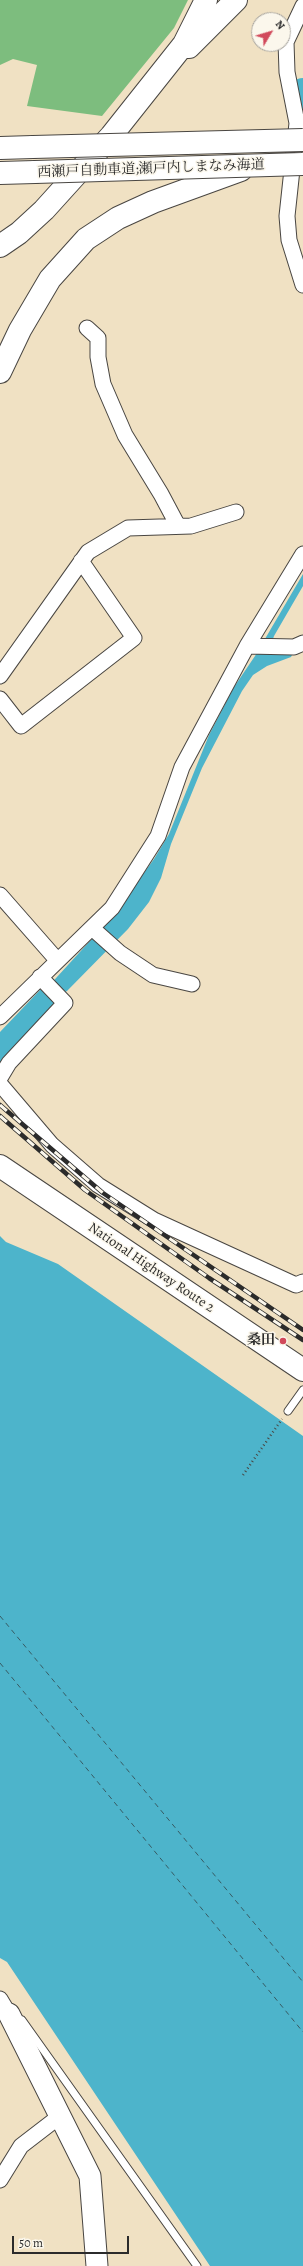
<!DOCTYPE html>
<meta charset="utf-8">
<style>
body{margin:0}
#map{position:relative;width:303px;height:2266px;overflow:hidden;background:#f0e1c3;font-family:Alegreya,serif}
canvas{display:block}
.north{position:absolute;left:251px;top:12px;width:40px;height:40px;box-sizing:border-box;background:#fbf7ec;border:1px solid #a8a59f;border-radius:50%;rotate:52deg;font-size:11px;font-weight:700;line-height:16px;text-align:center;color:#2b2b2b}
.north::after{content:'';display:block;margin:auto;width:14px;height:18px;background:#d1495b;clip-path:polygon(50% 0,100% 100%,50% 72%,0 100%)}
.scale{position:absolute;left:12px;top:2236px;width:117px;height:18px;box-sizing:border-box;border:2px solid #2b2b2b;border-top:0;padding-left:5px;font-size:12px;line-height:14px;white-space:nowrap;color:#2b2b2b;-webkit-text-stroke:3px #fbf7ec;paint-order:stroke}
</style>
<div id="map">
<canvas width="303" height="2266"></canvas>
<div class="north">N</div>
<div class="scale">50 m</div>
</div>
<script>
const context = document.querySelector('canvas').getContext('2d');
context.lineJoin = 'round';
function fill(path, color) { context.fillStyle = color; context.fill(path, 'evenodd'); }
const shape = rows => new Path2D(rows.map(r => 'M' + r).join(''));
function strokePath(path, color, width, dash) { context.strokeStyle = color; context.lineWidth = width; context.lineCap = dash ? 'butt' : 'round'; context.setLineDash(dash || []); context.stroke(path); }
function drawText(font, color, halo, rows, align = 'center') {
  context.font = font + ' Alegreya,"Noto Serif JP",serif'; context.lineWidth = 3; context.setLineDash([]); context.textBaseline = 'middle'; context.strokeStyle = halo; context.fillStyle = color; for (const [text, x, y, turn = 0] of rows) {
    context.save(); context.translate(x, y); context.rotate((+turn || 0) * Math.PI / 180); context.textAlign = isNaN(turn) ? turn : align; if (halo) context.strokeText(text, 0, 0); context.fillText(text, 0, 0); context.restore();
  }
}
fill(shape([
 [0,0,188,0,174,28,102,116,27,106,37,65,13,59,0,65]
]), '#7dbd7e');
fill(shape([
 [303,574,303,586,274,636,269,651,270,654,275,655,293,653,291,657,267,666,253,675,242,691,202,768,171,844,161,878,149,902,128,929,67,991,56,998,55,1004,0,1063,0,1032,40,990,46,989,111,918,154,859,169,834,209,735,234,687,255,656],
 [0,1236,6,1242,58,1264,303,1436,303,2266,210,2266,7,1962,0,1958]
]), '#4db4cb');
strokePath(shape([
 [303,92,303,107]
]), '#4db4cb', 28);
strokePath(shape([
 [0,1616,303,1982],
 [0,1663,303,2032]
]), '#375b63', 1, [5, 4]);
const lane = shape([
 [288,1411,303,1390],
 [22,2020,197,2266]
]);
const street = shape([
 [303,6,286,42,287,72,297,123,287,216,289,240,303,285],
 [87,328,98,338,98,357,103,384,125,435,161,494,178,526],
 [247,646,294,647,303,643],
 [0,676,88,552,128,528,191,526,236,512],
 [0,699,21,726,134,638,81,561],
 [0,895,57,960],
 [92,928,120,953,153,975,192,984],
 [0,1017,112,908,158,836,182,767,247,646,303,554],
 [0,1078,9,1063,65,1003,40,977],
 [0,1084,52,1145,98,1185,154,1220,296,1285,303,1282],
 [0,1999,9,2014],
 [0,2180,21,2146,60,2116]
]);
const secondary = shape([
 [9,2014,90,2176,97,2266]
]);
const highway = shape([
 [189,47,236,0],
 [0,148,33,147],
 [0,173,35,172],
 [0,246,19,233,44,210,111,136,184,44,206,0],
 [0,372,20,330,50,279,86,239,118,218,153,202,241,170],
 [0,1166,303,1370]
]);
strokePath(lane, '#494642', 9);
strokePath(street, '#494642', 17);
strokePath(secondary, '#494642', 23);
strokePath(highway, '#494642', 24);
strokePath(shape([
 [243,1475,282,1419]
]), '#494642', 2.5, [1, 3]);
strokePath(lane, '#fff', 7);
strokePath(street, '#fff', 15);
strokePath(secondary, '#fff', 21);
strokePath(highway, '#fff', 22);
const rail = shape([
 [0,1105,103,1193,303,1330],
 [0,1116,85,1190,209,1278,303,1340]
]);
strokePath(rail, '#2b2b2b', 4.5);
strokePath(rail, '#fbf7ec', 3, [9]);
const highwayBridge = shape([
 [33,147,303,140],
 [35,172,303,164]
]);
strokePath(highwayBridge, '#494642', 24, []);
strokePath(highwayBridge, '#fff', 22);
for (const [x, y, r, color] of [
 [283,1341,4,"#d1495b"]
]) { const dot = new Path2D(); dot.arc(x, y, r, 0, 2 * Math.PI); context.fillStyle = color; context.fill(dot); strokePath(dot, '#fbf7ec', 1.5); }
drawText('14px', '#2b2b2b', '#fbf7ec', [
 ["西瀬戸自動車道;瀬戸内しまなみ海道",151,169,-2],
 ["National Highway Route 2",151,1268,34]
]);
drawText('bold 14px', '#2b2b2b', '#fbf7ec', [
 ["桑田",275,1341]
], 'right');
</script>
